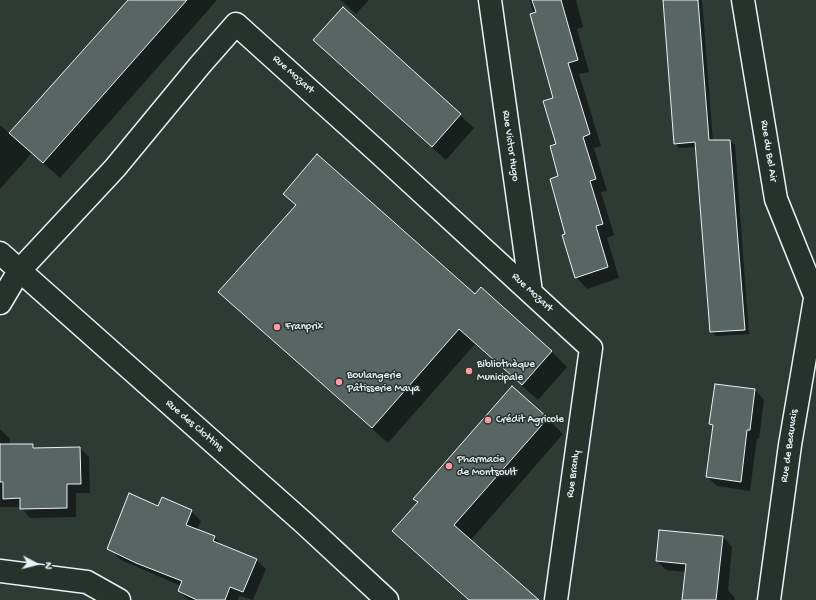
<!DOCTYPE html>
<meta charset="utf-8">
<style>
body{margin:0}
#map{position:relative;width:816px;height:600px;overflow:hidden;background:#2e3b35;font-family:"Gochi Hand",sans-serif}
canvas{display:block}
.north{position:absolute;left:16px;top:544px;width:40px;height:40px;-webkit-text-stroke:3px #26332d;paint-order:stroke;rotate:97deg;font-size:11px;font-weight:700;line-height:16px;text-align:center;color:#e8f1f8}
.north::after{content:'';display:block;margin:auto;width:14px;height:18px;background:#e8f1f8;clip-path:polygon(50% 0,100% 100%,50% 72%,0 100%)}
</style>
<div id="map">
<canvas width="816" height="600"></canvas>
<div class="north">N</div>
</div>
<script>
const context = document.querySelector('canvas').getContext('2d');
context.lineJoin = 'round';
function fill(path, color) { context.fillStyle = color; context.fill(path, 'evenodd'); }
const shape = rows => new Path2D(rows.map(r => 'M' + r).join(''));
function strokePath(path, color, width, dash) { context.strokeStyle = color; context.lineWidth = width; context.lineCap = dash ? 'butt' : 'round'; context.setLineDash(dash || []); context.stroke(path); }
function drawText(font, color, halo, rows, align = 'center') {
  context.font = font + ' "Gochi Hand",sans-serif'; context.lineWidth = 3; context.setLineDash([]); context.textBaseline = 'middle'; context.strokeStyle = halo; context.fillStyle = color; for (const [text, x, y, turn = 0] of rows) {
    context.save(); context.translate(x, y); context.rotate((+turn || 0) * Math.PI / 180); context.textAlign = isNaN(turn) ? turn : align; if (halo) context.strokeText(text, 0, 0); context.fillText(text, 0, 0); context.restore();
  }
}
fill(shape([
 [129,0,217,0,60,178,32,153,1,188,0,187,0,125,10,134],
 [341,0,369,0,356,14],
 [530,0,576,0,583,27,577,29,589,72,579,74,601,146,594,148,607,191,601,192,614,235,607,238,619,278,587,289,576,277,567,235,557,144,554,98],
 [663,0,702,0,713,141,730,141,735,145,749,334,716,336,711,332,696,147,679,148,675,143],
 [343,8,474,128,446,160,327,53],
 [284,194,475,296,551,351,567,367,538,400,475,344,388,443,236,308,220,292,296,206],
 [755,390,764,400,759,439,757,438,750,491,717,486,707,477,714,427,710,424],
 [547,418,563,434,470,541,536,600,469,600,394,531,418,503,414,499],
 [0,429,10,439,10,445,33,445,37,449,80,448,89,457,90,493,76,493,76,517,30,518,21,507,0,507],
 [159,507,191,511,201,521,197,530,214,537,223,546,256,560,266,569,253,600,239,596,238,600,188,600,179,591,181,586,121,560,112,550],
 [723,537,732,547,728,590,735,598,735,600,683,600,686,572,666,570,657,561]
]), '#0007');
const building = shape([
 [128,0,187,0,43,163,9,133,128,0],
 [532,0,561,0,578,60,568,63,590,134,583,137,596,179,590,181,603,224,596,226,608,267,575,278,562,235,565,234,550,179,558,176,550,146,556,144,543,101,553,98,530,14,536,12,532,0],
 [663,0,698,0,709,140,730,140,745,330,710,332,695,142,674,144,663,0],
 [343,7,461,114,432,147,313,40,343,7],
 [317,154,475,294,481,287,552,351,522,385,459,329,372,428,218,292,296,205,283,194,317,154],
 [715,384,755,389,750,430,747,430,741,482,706,477,713,425,709,424,715,384],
 [512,386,548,418,454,525,539,600,469,600,392,531,418,502,413,499,512,386],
 [0,444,33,444,33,448,80,447,81,484,67,484,67,508,20,509,20,498,3,499,3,482,0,482,0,444],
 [129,493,158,506,162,497,192,510,186,525,215,536,213,541,257,559,243,592,230,587,225,600,197,600,178,591,182,581,136,563,107,549,129,493],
 [659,530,723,536,716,600,682,600,686,564,656,561,659,530]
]);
fill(building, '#596563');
strokePath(building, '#e8f1f8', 1);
const minor = shape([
 [490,0,531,292],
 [743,0,776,199,815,296],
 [0,253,304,523,387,600],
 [0,303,19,271,115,168,200,65,236,24,379,153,591,348,556,600],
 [0,571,87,582,119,600],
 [769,600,790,445,816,293]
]);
strokePath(minor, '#e8f1f8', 25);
strokePath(minor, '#26332d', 22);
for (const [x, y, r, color] of [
 [277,327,4,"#ff9aa2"],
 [469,371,4,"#ff9aa2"],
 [339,382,4,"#ff9aa2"],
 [488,420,4,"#ff9aa2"],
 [449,466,4,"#ff9aa2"]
]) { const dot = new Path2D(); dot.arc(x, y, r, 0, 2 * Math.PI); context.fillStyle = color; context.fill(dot); strokePath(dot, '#26332d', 1.5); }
drawText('11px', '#e8f1f8', '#26332d', [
 ["Rue Mozart",293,75,42],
 ["Rue Victor Hugo",510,146,82],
 ["Rue du Bel Air",768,151,81],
 ["Rue Mozart",532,293,43],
 ["Rue des Clottins",194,426,41],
 ["Rue de Beauvais",790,446,-82],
 ["Rue Branly",574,474,-82]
]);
drawText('11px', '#e8f1f8', '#26332d', [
 ["Franprix",285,327],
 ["Bibliothèque",477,365],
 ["Municipale",477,378],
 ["Boulangerie",347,376],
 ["Pâtisserie Maya",347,389],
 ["Crédit Agricole",496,420],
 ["Pharmacie",457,460],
 ["de Montsoult",457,473]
], 'left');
</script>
